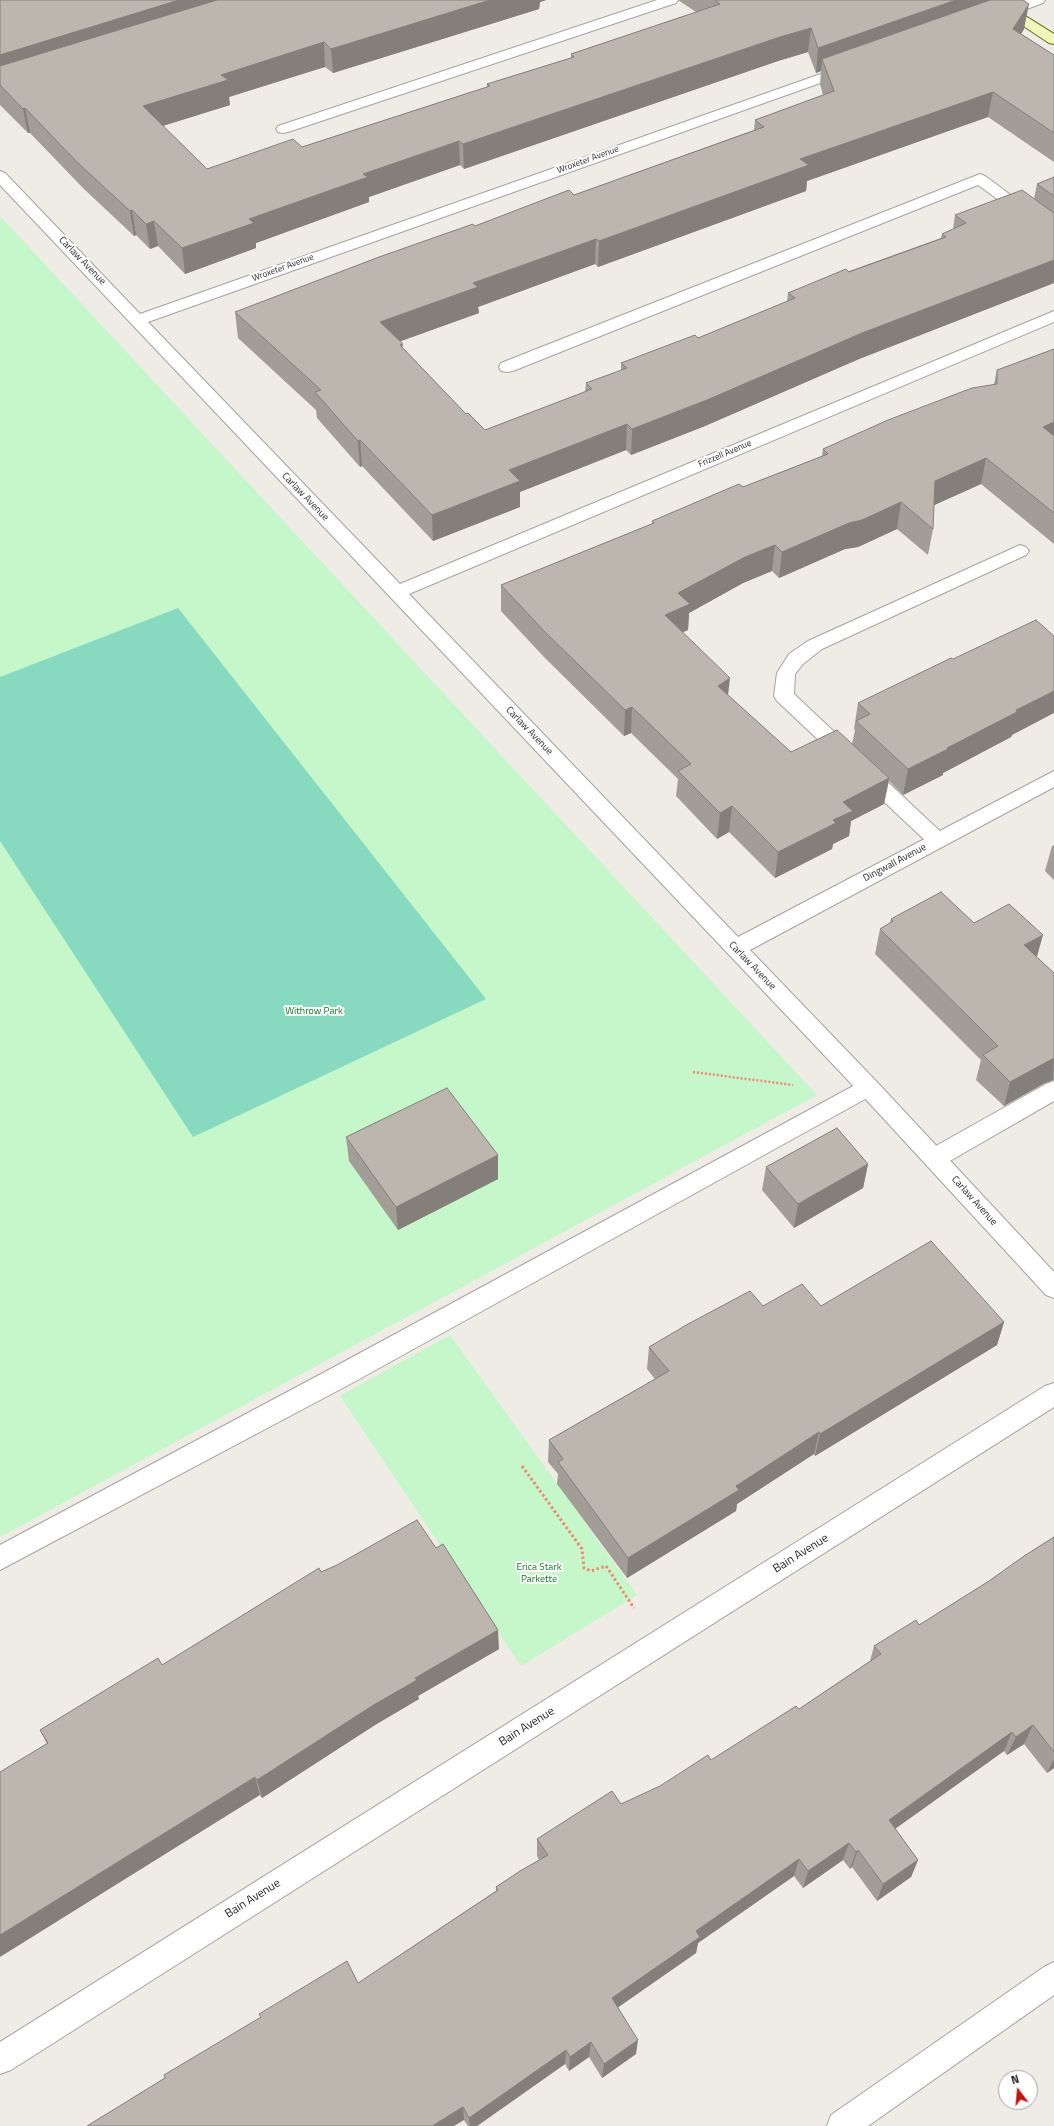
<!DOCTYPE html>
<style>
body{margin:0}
#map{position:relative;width:1054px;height:2126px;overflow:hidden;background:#efece5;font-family:"Titillium Web",sans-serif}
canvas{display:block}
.north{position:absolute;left:998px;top:2070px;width:40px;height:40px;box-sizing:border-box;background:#fff;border:1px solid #a5a5a5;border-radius:50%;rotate:344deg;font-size:11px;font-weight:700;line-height:16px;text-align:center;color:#1f1f1f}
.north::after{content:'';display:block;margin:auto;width:14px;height:18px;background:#c3140a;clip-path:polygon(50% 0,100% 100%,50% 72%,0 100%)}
</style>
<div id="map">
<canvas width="1054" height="2126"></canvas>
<div class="north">N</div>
</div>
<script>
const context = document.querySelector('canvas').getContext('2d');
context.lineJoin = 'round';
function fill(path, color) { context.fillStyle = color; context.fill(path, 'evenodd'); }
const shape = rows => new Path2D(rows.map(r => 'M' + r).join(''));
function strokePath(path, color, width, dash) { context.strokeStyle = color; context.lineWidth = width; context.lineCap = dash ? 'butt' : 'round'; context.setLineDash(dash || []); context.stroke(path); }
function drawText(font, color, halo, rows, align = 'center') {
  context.font = font + ' "Titillium Web",sans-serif'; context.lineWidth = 4; context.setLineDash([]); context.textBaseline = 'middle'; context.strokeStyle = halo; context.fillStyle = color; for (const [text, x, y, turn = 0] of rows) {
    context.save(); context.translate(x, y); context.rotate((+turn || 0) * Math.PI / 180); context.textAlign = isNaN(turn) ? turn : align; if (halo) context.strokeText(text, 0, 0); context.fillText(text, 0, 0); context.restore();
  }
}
fill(shape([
 [0,216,817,1095,0,1537],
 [450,1335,637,1595,521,1666,340,1396]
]), '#c5f7cb');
fill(shape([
 [178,608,486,999,193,1137,0,841,0,677]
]), '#87dabf');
const lane = shape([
 [657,0,678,0,676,3,288,132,283,133,278,132,276,129,278,126,657,0],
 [980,174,985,176,1054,227,1054,239,1049,237,978,185,513,371,507,372,501,371,499,367,501,363,980,174],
 [1020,545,1026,547,1029,551,1026,555,822,649,803,664,795,674,794,694,944,835,947,840,944,845,937,847,930,845,777,701,774,696,777,673,789,654,808,641,1020,545],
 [868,1078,876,1081,879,1087,876,1093,354,1382,0,1570,0,1545,336,1366,868,1078],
 [1054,1081,1054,1101,943,1165,935,1167,927,1165,924,1158,927,1151,1046,1084,1054,1081],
 [1054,1962,1054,1995,868,2126,827,2126,831,2115,1044,1967,1054,1962]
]);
const street = shape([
 [1025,0,1045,0,1043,3,1005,17,1000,18,993,14,995,11,1025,0],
 [849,64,854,65,856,68,854,71,148,322,400,584,1054,311,1054,322,409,594,738,937,1054,771,1054,787,750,950,876,1081,1054,1272,1054,1298,1046,1295,860,1093,0,185,0,171,5,173,140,314,849,64],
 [1054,1383,1054,1407,11,2070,0,2074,0,2042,1045,1386,1054,1383]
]);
const secondary = shape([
 [984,0,1000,0,1054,34,1054,44,1049,43,984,0]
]);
strokePath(lane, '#a3a3a3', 2);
strokePath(street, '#a3a3a3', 2);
strokePath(secondary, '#60710a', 2);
strokePath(shape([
 [693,1072,793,1085]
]), '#f38773', 2.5, [2, 2]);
strokePath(shape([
 [522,1466,582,1549,584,1568,591,1571,606,1566,634,1608]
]), '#f38773', 3, [2.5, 2.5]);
fill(lane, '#fff');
fill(street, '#fff');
fill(secondary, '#f0f6bc');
fill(shape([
 [0,0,546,0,540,2,539,9,333,73,325,67,304,73,229,97,230,105,163,126,207,169,302,147,487,87,487,84,571,58,571,54,696,12,678,0,1023,0,1024,29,1021,34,1054,55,1054,162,988,117,807,181,806,191,598,267,595,264,478,307,479,313,400,341,403,344,403,348,466,414,485,430,585,392,586,383,621,371,621,363,698,338,787,302,788,293,941,238,942,234,953,229,955,215,1034,199,1037,184,1054,177,1054,283,859,359,705,426,631,455,626,450,522,491,520,492,520,507,433,541,362,466,360,467,317,418,316,410,238,338,235,312,475,226,574,195,754,130,755,120,823,95,820,84,821,71,816,73,808,52,778,61,464,169,460,165,369,197,369,202,256,243,256,248,185,274,158,246,150,249,136,235,134,236,83,188,30,133,28,133,0,105],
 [1054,349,1054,544,981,484,934,505,933,529,928,555,897,529,858,547,845,549,779,578,772,571,743,583,689,613,688,630,682,632,728,695,791,752,852,744,855,730,854,729,858,703,1012,735,1011,737,943,773,943,775,903,795,889,781,884,804,851,821,849,836,833,844,832,849,775,878,729,832,717,839,676,796,678,779,631,733,624,736,544,657,501,611,501,585,652,524,652,521,743,487,822,456,823,449,994,384,997,370],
 [1054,845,1054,880,1045,871,1052,846],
 [891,919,974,923,1036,957,1054,973,1054,1081,1053,1080,1045,1083,1004,1106,976,1080,981,1060,875,954,880,929,890,923],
 [346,1137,498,1179,398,1230,349,1161],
 [868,1164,863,1188,794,1228,762,1190,766,1167],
 [763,1306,821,1306,1004,1322,997,1345,815,1456,814,1454,737,1504,736,1511,627,1578,557,1484,558,1474,548,1462,549,1440,655,1379,647,1369,649,1347],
 [1054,1537,1054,1768,1047,1773,1024,1744,1007,1755,1004,1751,895,1829,918,1860,911,1877,877,1901,852,1867,850,1869,843,1860,803,1888,794,1876,698,1943,696,1953,618,2007,636,2054,602,2078,589,2057,569,2071,565,2064,477,2126,468,2126,464,2120,165,2078,358,1983,496,1891,496,1887,539,1860,537,1856,537,1839,621,1804,660,1786,711,1760,799,1709,870,1661,874,1646,919,1625,989,1581],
 [321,1572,499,1649,418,1696,419,1699,375,1725,262,1798,260,1795,47,1744,40,1730,162,1665]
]), '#a29d96');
fill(shape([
 [179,0,260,0,0,80,0,55],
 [490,0,546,0,540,2,539,9,333,73,331,49],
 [956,0,996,0,822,59,821,71,816,73,818,48],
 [1029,4,1024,29,1009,54,1013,29],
 [811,28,808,52,778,61,464,169,463,144,780,37],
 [324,42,325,67,229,97,230,105,146,131,143,106,221,75],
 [993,92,988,117,807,181,806,191,598,267,599,241,800,159],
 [25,108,30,133,28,133,23,109],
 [459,141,460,165,369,197,369,202,256,243,256,248,185,274,182,248,249,219,363,174],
 [132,210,136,235,134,236,130,211],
 [154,221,158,246,150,249,146,224],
 [596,239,595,264,478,307,479,313,382,348,380,322,473,283],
 [1054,260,1054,283,859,359,705,426,631,455,632,429,862,333],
 [1054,422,1054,446,1043,427],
 [627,424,626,450,520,492,520,507,433,541,432,515,509,470,522,465],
 [360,440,362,466,360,467,358,441],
 [986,458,981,484,930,507,935,481],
 [901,502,897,529,858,547,845,549,779,578,782,552,849,523],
 [775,545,772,571,743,583,689,613,688,630,663,641,665,615,678,593,745,557],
 [730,678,727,704,718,686],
 [1054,691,1054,713,1012,735,1011,737,943,773,943,775,903,795,908,769,1016,710],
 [632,707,631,733,624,736,625,710],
 [889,778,884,804,851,821,849,836,833,844,832,849,775,878,778,852,833,820,843,802],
 [732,806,729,832,717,839,720,813],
 [1043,935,1036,960,1024,945],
 [1054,1058,1053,1080,1045,1083,1004,1106,1010,1082],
 [498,1155,498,1179,398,1230,396,1207],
 [868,1164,863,1188,794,1228,798,1204],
 [1004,1322,997,1345,815,1456,820,1434],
 [819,1432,814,1454,737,1504,736,1511,627,1578,628,1558,736,1486],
 [498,1630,499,1649,418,1696,419,1699,375,1725,262,1798,257,1780,415,1678],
 [1033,1725,1024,1744,1007,1755,1016,1737],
 [1012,1732,1004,1751,882,1838,889,1820],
 [1054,1759,1054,1768,1047,1773],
 [255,1777,260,1795,0,1957,0,1935],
 [849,1843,843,1860,803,1888,808,1871],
 [858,1850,852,1867,850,1869,856,1852],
 [799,1859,794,1876,698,1943,696,1953,610,2013,612,1998,696,1931],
 [918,1860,911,1877,877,1901,883,1884],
 [638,2040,636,2054,602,2078,604,2064],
 [591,2042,589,2057,569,2071,570,2057],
 [566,2050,565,2064,477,2126,470,2126,469,2118],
 [463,2107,464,2120,454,2126,432,2126]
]), '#847f7a');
const building = shape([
 [0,0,179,0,0,55,0,0],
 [217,0,490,0,331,49,324,42,302,49,221,75,228,80,143,106,207,169,293,139,302,147,490,86,487,84,574,57,571,54,720,4,715,0,956,0,818,48,811,28,780,37,463,144,459,141,363,174,368,177,249,219,254,223,182,248,154,221,146,224,132,210,130,211,78,163,25,108,23,109,0,85,0,66,217,0],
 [990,0,1023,0,1029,4,1013,29,1054,55,1054,133,993,92,800,159,809,165,599,241,596,239,473,283,478,287,380,322,403,344,400,345,466,414,468,413,485,430,592,389,586,383,627,368,621,363,695,335,698,338,795,298,788,293,846,269,849,272,946,237,942,234,966,223,955,215,1022,190,1054,213,1054,260,862,333,707,400,632,429,627,424,522,465,509,470,520,481,432,515,360,440,358,441,315,392,321,390,235,312,379,257,473,224,475,226,569,190,574,195,764,127,755,120,834,91,822,59,990,0],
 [1054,177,1054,196,1037,184,1054,177],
 [1054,349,1054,422,1043,427,1054,436,1054,513,986,458,935,481,933,529,901,502,862,520,849,523,782,552,775,545,745,557,678,593,690,604,665,615,730,678,718,686,791,752,837,730,889,778,843,802,853,811,833,820,836,823,778,852,732,806,720,813,678,771,691,764,632,707,625,710,544,631,501,585,654,523,652,521,739,484,743,487,828,454,823,449,888,420,972,388,997,384,997,370,1054,349],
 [1036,620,1054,636,1054,691,1016,710,1017,712,947,748,948,749,908,769,856,721,870,714,858,703,951,658,953,659,1036,620],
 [941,892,974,923,1009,904,1043,935,1024,945,1054,973,1054,1058,1010,1082,983,1055,998,1046,880,929,893,921,891,919,941,892],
 [447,1088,498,1155,396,1207,346,1137,447,1088],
 [837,1128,868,1164,798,1204,766,1167,837,1128],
 [931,1241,1004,1322,820,1434,819,1432,736,1486,739,1490,628,1558,558,1462,563,1459,549,1440,669,1371,649,1347,688,1324,750,1291,763,1306,802,1284,821,1306,931,1241],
 [417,1520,436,1548,443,1544,498,1630,415,1678,417,1680,372,1706,257,1780,255,1777,0,1935,0,1772,48,1743,40,1730,158,1658,162,1665,319,1568,321,1572,337,1565,417,1520],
 [1054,1537,1054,1752,1033,1725,1016,1737,1012,1732,889,1820,918,1860,883,1884,858,1850,856,1852,849,1843,808,1871,799,1859,696,1931,700,1937,612,1998,638,2040,604,2064,591,2042,570,2057,566,2050,469,2118,463,2107,432,2126,87,2126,165,2078,164,2075,261,2017,259,2014,347,1961,358,1983,498,1890,496,1887,520,1871,548,1855,537,1839,612,1791,621,1804,660,1786,708,1755,711,1760,796,1706,799,1709,881,1654,874,1646,916,1620,919,1625,989,1581,1024,1556,1054,1537]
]);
fill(building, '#bcb6af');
strokePath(building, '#847f7a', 1);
drawText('9px', '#1f1f1f', '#fff', [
 ["Wroxeter Avenue",588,160,-20],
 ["Wroxeter Avenue",283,268,-20],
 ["Frizzell Avenue",725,454,-23]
]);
drawText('10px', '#1f1f1f', '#fff', [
 ["Carlaw Avenue",82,261,46],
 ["Carlaw Avenue",305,497,46],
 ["Carlaw Avenue",529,731,46],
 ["Dingwall Avenue",895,863,-28],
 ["Carlaw Avenue",752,966,46],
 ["Carlaw Avenue",974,1201,48]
]);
drawText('10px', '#11781f', '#fff', [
 ["Withrow Park",314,1012],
 ["Erica Stark",539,1568],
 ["Parkette",539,1580]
]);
drawText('12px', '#1f1f1f', '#fff', [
 ["Bain Avenue",801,1554,-32],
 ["Bain Avenue",527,1727,-32],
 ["Bain Avenue",253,1899,-32]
]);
</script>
